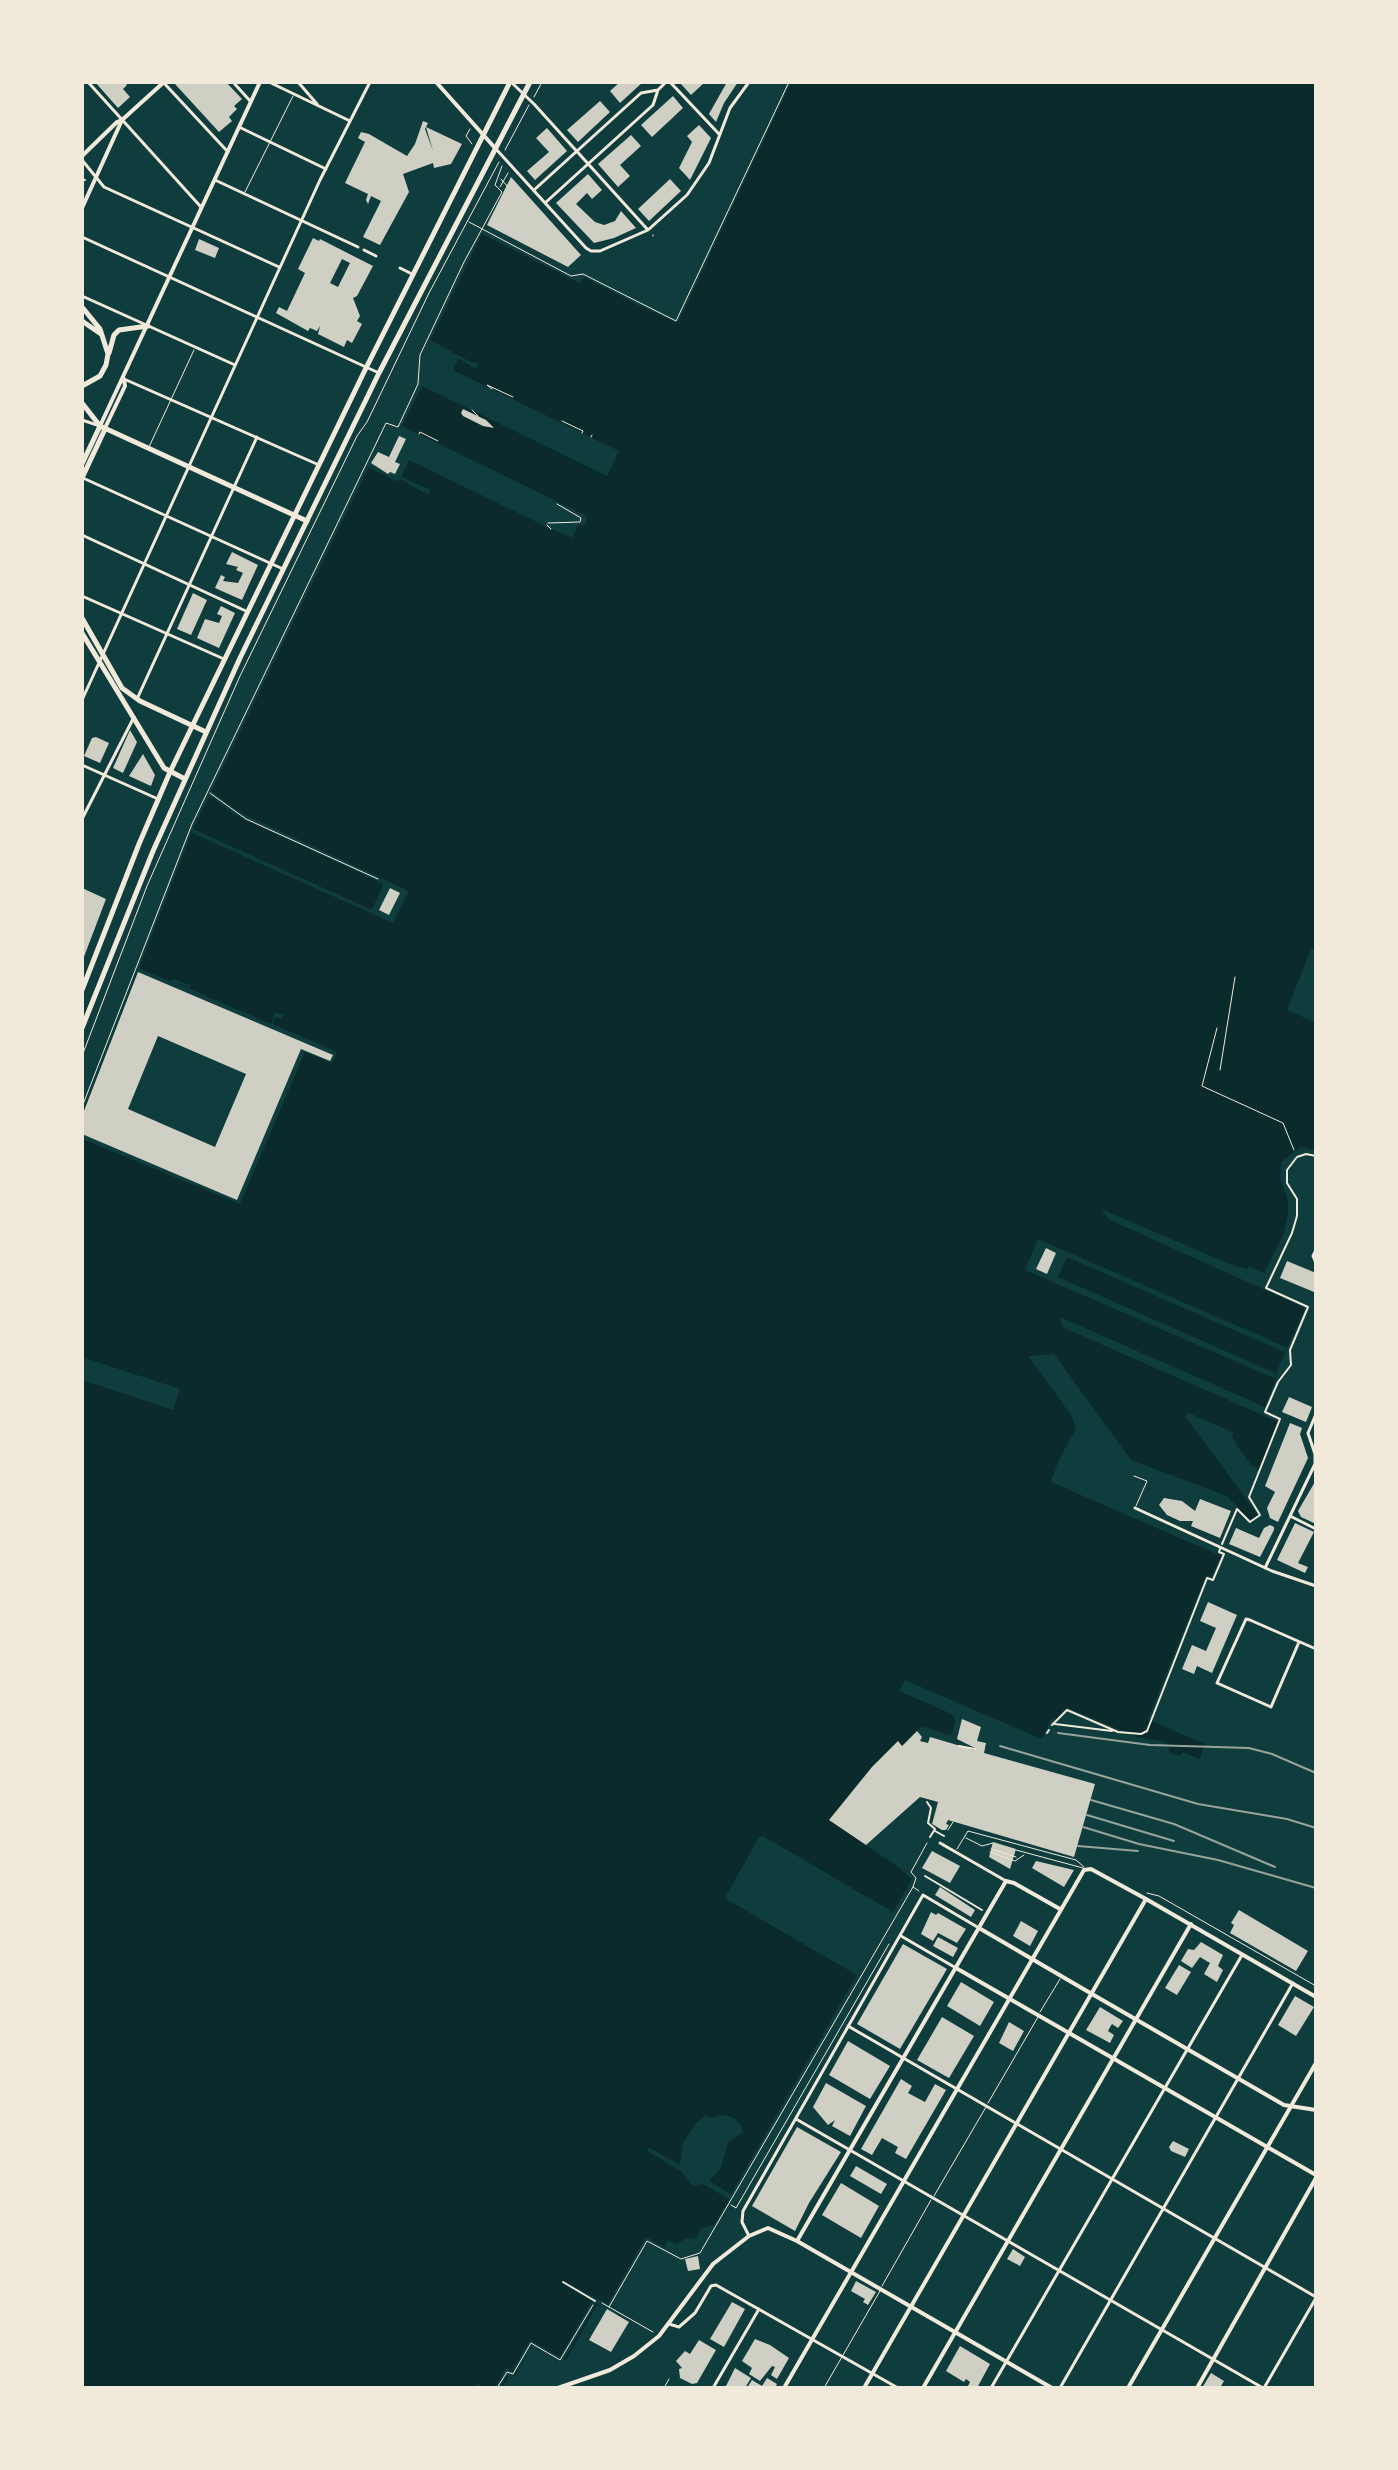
<!DOCTYPE html>
<style>
body{margin:0}
#map{position:relative;width:1398px;height:2470px;overflow:hidden;background:#0f3d3e;font-family:"Sofia Sans Condensed",sans-serif}
canvas{display:block}
.frame{position:absolute;inset:0;border:84px solid #f1e9da;pointer-events:none}
</style>
<div id="map">
<canvas width="1398" height="2470"></canvas>
<div class="frame"></div>
</div>
<script>
const context = document.querySelector('canvas').getContext('2d');
context.lineJoin = 'round';
function fill(path, color) { context.fillStyle = color; context.fill(path, 'evenodd'); }
const shape = rows => new Path2D(rows.map(r => 'M' + r).join(''));
function strokePath(path, color, width, dash) { context.strokeStyle = color; context.lineWidth = width; context.lineCap = dash ? 'butt' : 'round'; context.setLineDash(dash || []); context.stroke(path); }
fill(shape([
 [791,82,1316,82,1316,951,1311,949,1287,1010,1316,1023,1316,1151,1301,1147,1284,1159,1281,1164,1280,1179,1288,1200,1288,1214,1284,1233,1264,1273,1249,1266,1247,1269,1232,1265,1101,1209,1108,1219,1305,1308,1276,1373,1276,1379,1265,1407,1060,1317,1062,1327,1278,1422,1259,1469,1251,1465,1237,1446,1232,1436,1234,1433,1189,1413,1185,1416,1258,1515,1250,1520,1227,1496,1131,1460,1054,1354,1028,1356,1071,1415,1076,1428,1058,1462,1051,1482,1221,1556,1211,1577,1206,1575,1148,1719,1204,1744,1200,1759,1183,1752,1179,1756,1170,1753,1166,1742,1137,1737,1066,1707,1057,1720,1051,1718,1042,1739,905,1680,899,1691,952,1714,955,1721,952,1734,949,1735,922,1726,902,1747,897,1743,872,1767,829,1820,897,1866,912,1879,893,1912,763,1836,759,1837,726,1896,726,1899,857,1975,731,2194,709,2181,721,2168,728,2142,743,2133,741,2125,733,2117,723,2115,711,2118,706,2115,697,2122,683,2143,680,2165,648,2147,647,2151,682,2172,692,2186,703,2184,729,2199,714,2225,700,2229,697,2238,685,2239,676,2244,668,2240,664,2247,646,2237,608,2305,604,2307,597,2305,566,2360,560,2362,532,2347,514,2378,509,2376,502,2388,485,2388,477,2384,474,2388,82,2388,82,1116,193,829,482,234,577,282,581,283,584,277,636,304,678,323]
]), '#0a2a2b');
fill(shape([
 [430,340,471,362,479,363,476,369,458,358,453,370,619,451,607,476,422,386,402,426,587,516,586,525,578,525,572,538,552,529,550,531,545,526,409,460,401,477,431,490,428,495,400,479,398,482,368,467],
 [211,791,237,811,407,890,408,893,393,923,192,833,193,829,370,909,373,907,383,886,382,883,235,815,209,795],
 [139,968,169,981,174,979,191,986,190,988,171,981,271,1024,275,1012,283,1015,281,1019,275,1017,273,1024,337,1052,332,1063,305,1052,240,1204,82,1139,82,1116],
 [1038,1239,1288,1348,1284,1352,1067,1257,1058,1277,1275,1373,1276,1379,1025,1270],
 [82,1357,180,1389,173,1410,82,1380],
 [646,2237,664,2247,662,2251,648,2243,611,2307,608,2310,596,2303,562,2363,532,2347,513,2378,507,2375,500,2388,495,2388,506,2368,512,2371,530,2340,560,2357,592,2301,562,2283,563,2281,608,2304]
]), '#0f3d3e');
fill(shape([
 [95,82,125,82,127,85,123,89,130,97,118,108],
 [177,82,226,82,242,99,234,106,237,109,229,117,232,121,219,132,175,84],
 [620,82,643,82,620,103,610,91],
 [683,82,705,82,691,95,681,84],
 [727,82,738,82,724,103,716,122,709,114],
 [673,96,683,108,652,137,641,125],
 [600,101,610,112,578,142,567,130],
 [423,121,428,123,425,129,433,151,426,127,462,144,451,164,434,168,433,163,403,174,409,192,380,245,363,237,381,201,371,196,368,204,366,200,368,194,345,183,365,142,358,138,361,132,369,134,407,156,415,144],
 [699,125,711,138,690,180,679,168,692,142,687,136],
 [547,128,567,151,535,180,527,171,549,152,536,138],
 [631,135,641,146,620,165,630,176,618,187,598,164],
 [588,174,602,190,592,199,587,193,576,204,595,222,604,225,615,221,621,211,636,228,614,238,594,243,556,203],
 [511,177,581,255,568,267,487,225],
 [670,179,681,191,649,221,638,209],
 [313,238,319,241,320,239,373,266,357,296,353,298,360,316,357,321,362,324,352,343,347,340,344,347,318,334,320,326,317,331,310,328,308,331,276,313,279,307,287,311,305,273,298,269],
 [342,259,350,263,338,287,330,283],
 [199,239,219,248,215,258,195,250],
 [463,409,486,420,494,428,483,426,463,416,461,413],
 [399,436,406,439,395,462,400,464,395,474,390,472,388,474,371,463,378,452,389,457],
 [232,552,258,565,242,600,215,588,221,575,225,577,223,581,238,583,243,573,236,570,238,567,226,564],
 [193,593,207,600,191,635,177,629],
 [221,606,235,613,219,648,197,638,205,619,219,623,222,616,217,614],
 [130,730,137,742,123,773,113,768],
 [96,737,109,743,100,763,84,756,92,738],
 [143,754,155,775,151,786,129,776],
 [82,888,106,899,82,962],
 [390,888,400,893,389,915,379,910],
 [138,972,333,1055,330,1061,301,1049,237,1200,82,1134,82,1116],
 [158,1036,246,1074,215,1147,128,1109],
 [1046,1248,1056,1253,1047,1274,1036,1269],
 [1287,1261,1316,1273,1314,1292,1280,1278],
 [1289,1397,1312,1407,1306,1422,1282,1412],
 [1290,1423,1302,1428,1300,1434,1308,1458,1278,1522,1270,1518,1267,1508,1275,1492,1265,1486],
 [1316,1480,1316,1524,1301,1517,1298,1511],
 [1164,1498,1182,1501,1195,1511,1200,1499,1231,1511,1220,1538,1191,1526,1193,1521,1180,1521,1167,1515,1159,1505],
 [1295,1523,1314,1532,1298,1563,1308,1567,1305,1573,1277,1560],
 [1270,1525,1274,1527,1274,1530,1260,1557,1229,1544,1236,1528,1259,1538,1264,1528],
 [1208,1602,1237,1615,1212,1673,1197,1666,1194,1674,1182,1669,1192,1645,1206,1651,1216,1628,1200,1621],
 [962,1719,981,1727,977,1741,986,1743,984,1753,1095,1784,1074,1857,948,1820,946,1824,949,1825,946,1830,942,1830,932,1824,938,1802,920,1797,866,1845,829,1820,872,1767,898,1741,902,1746,917,1731,922,1737,920,1741,928,1743,930,1737,974,1750,975,1748,957,1739],
 [993,1842,1016,1849,1010,1869,989,1857],
 [932,1851,960,1866,950,1883,922,1868],
 [1036,1861,1074,1870,1064,1887,1032,1868],
 [940,1887,975,1910,971,1917,935,1895],
 [1239,1910,1308,1951,1296,1971,1230,1933,1234,1925,1231,1923],
 [931,1912,936,1915,938,1913,966,1929,957,1943,938,1933,933,1941,921,1934],
 [1021,1921,1038,1931,1030,1946,1013,1936],
 [938,1937,958,1948,953,1957,933,1946],
 [1201,1942,1223,1955,1218,1966,1223,1970,1217,1982,1204,1974,1210,1963,1200,1957,1192,1968,1181,1961,1188,1949,1194,1950],
 [903,1944,947,1969,900,2049,857,2024],
 [1179,1965,1191,1972,1177,1995,1165,1988],
 [961,1982,994,2002,980,2026,947,2006],
 [1295,1996,1314,2007,1296,2036,1278,2025],
 [1100,2007,1123,2021,1118,2028,1112,2024,1109,2029,1108,2031,1114,2035,1110,2043,1086,2030],
 [942,2017,974,2036,949,2078,917,2060],
 [1009,2022,1024,2031,1013,2051,999,2043],
 [848,2041,890,2066,870,2099,829,2075],
 [901,2079,912,2086,908,2093,925,2102,935,2084,946,2090,906,2159,895,2153,898,2147,882,2138,872,2155,861,2149],
 [826,2083,866,2106,850,2136,832,2126,835,2120,828,2125,813,2107],
 [797,2127,841,2152,809,2203,795,2231,752,2206],
 [1173,2141,1189,2149,1185,2157,1171,2151,1169,2147],
 [856,2166,887,2184,881,2194,850,2176],
 [841,2183,879,2206,861,2238,822,2215],
 [1013,2249,1025,2257,1020,2266,1007,2259],
 [698,2256,700,2269,688,2271,685,2259],
 [856,2281,876,2292,868,2305,863,2302,865,2299,851,2291],
 [732,2302,745,2309,724,2347,710,2339],
 [607,2309,629,2322,611,2352,589,2340],
 [755,2339,770,2345,789,2358,777,2379,771,2375,775,2367,772,2366,760,2381,749,2374,752,2368,742,2361],
 [699,2340,716,2350,697,2383,692,2384,680,2378,679,2369,682,2368,676,2361,685,2351,690,2354],
 [960,2346,990,2364,977,2388,967,2388,970,2382,966,2379,964,2382,946,2371],
 [735,2368,751,2378,745,2388,725,2388],
 [1211,2373,1224,2381,1221,2386,1225,2388,1202,2388],
 [767,2378,777,2384,775,2388,747,2388,752,2380,762,2386]
]), '#cfcfc3');
strokePath(shape([
 [534,97,542,82],
 [470,129,466,136,472,144],
 [505,150,529,105],
 [501,179,507,186],
 [500,187,508,173],
 [469,222,571,276,583,274,676,321,789,82],
 [653,235,653,236],
 [492,389,487,385,513,397],
 [472,410,478,416],
 [562,421,583,431,582,433],
 [419,434,420,432,438,441],
 [591,437,592,435],
 [548,523,580,522,581,518,557,504],
 [547,525,551,529],
 [210,793,246,819,378,879],
 [1217,1028,1202,1086,1283,1123,1294,1150],
 [82,1056,147,886,240,676,357,436,367,422,429,293,499,162],
 [1220,1070,1235,977],
 [82,1107,192,824,386,423,398,427,418,384,420,355,464,262,502,192,495,185,502,166],
 [948,1830,953,1822],
 [919,1891,913,1887,916,1878,911,1872,927,1843],
 [1147,1893,1159,1896,1316,1986],
 [731,2205,736,2208,889,1944],
 [602,2303,653,2332],
 [609,2307,647,2241,681,2259,700,2253,913,1887],
 [497,2388,507,2372,513,2374,531,2343,560,2360,593,2305]
]), '#f1e9da', 1);
strokePath(shape([
 [245,192,293,96],
 [149,447,194,350],
 [1134,1476,1147,1481,1136,1506],
 [966,1838,982,1846,993,1843],
 [957,1849,968,1831,1076,1860,1084,1867],
 [991,1849,1016,1857],
 [1016,1850,1083,1868],
 [990,1852,1015,1861,1024,1855],
 [1040,2012,1060,1979],
 [988,2103,1038,2017],
 [934,2196,986,2107],
 [882,2286,931,2200],
 [664,2388,669,2379],
 [824,2388,880,2291]
]), '#f1e9da', 1);
strokePath(shape([
 [82,179,85,180],
 [1222,1544,1237,1509,1250,1522,1260,1515,1249,1497,1280,1419,1265,1412,1278,1382,1291,1365,1290,1350,1308,1307,1266,1288,1292,1233,1297,1216,1297,1199,1287,1183,1287,1170,1297,1157,1306,1154,1316,1156],
 [1055,1724,1112,1731],
 [1052,1725,1067,1710,1118,1732,1141,1734,1147,1731,1207,1578,1213,1580,1224,1554,1219,1552,1220,1549],
 [1047,1733,1049,1730],
 [959,1746,975,1749],
 [927,1802,931,1808,928,1823,935,1829,930,1837],
 [935,1831,944,1836],
 [925,1876,982,1910],
 [563,2282,595,2301]
]), '#f1e9da', 2);
strokePath(shape([
 [88,82,201,207],
 [163,82,228,152],
 [233,82,251,102],
 [269,82,350,121],
 [298,82,317,104],
 [670,82,719,134],
 [512,83,534,104,648,230],
 [239,127,326,169],
 [496,149,586,248,591,251,600,251,648,230,687,195,709,163,730,108,749,82],
 [82,160,104,187,279,267],
 [215,180,358,247],
 [534,190,641,93,658,90],
 [545,203,653,105,658,90,666,82],
 [82,237,379,373],
 [364,250,376,256],
 [400,268,412,274],
 [82,296,235,365],
 [124,379,319,465],
 [82,420,100,426],
 [83,478,283,569],
 [82,535,248,612],
 [82,596,224,659],
 [137,699,257,437],
 [82,700,320,180,370,82],
 [82,765,158,799],
 [82,819,134,717],
 [1316,1250,1313,1256,1316,1263],
 [1135,1508,1272,1571,1316,1586],
 [1290,1516,1316,1529],
 [1265,1568,1315,1464,1315,1454,1308,1433,1316,1414],
 [1299,1642,1271,1707,1217,1683,1246,1619,1250,1620,1316,1649],
 [940,1843,1006,1881],
 [901,1936,956,1968],
 [848,2026,1316,2297],
 [796,2119,1263,2388],
 [749,2236,742,2222,743,2211,923,1895,979,1928],
 [669,2324,679,2327,695,2313,711,2286,716,2285,898,2388],
 [713,2388,759,2309],
 [991,2388,1242,1955],
 [1060,2388,1293,1983],
 [1264,2388,1316,2298]
]), '#f1e9da', 3);
strokePath(shape([
 [979,1928,1092,1994],
 [956,1968,1316,2175],
 [797,2241,1006,1881,1014,1883,1060,1909],
 [558,2388,610,2370,634,2356,659,2336,713,2264,749,2236,768,2228,797,2241,1052,2388],
 [784,2388,1084,1870,1091,1869,1146,1899],
 [923,2388,1191,1924],
 [1197,2388,1316,2178]
]), '#f1e9da', 4);
strokePath(shape([
 [436,82,495,148],
 [82,156,117,122,122,120,164,82],
 [82,208,122,120],
 [100,426,260,82],
 [105,428,125,386,124,379],
 [1092,1994,1284,2105,1316,2110],
 [864,2388,1146,1899,1316,1997],
 [1128,2388,1316,2063]
]), '#f1e9da', 4);
strokePath(shape([
 [82,464,100,426,307,521],
 [82,478,105,429],
 [82,633,164,768,185,779]
]), '#f1e9da', 5);
strokePath(shape([
 [82,618,122,688,140,701,206,732],
 [82,990,139,844,170,772,366,368,510,82],
 [82,1028,153,851,240,658,379,373,530,82]
]), '#f1e9da', 5);
strokePath(shape([
 [82,307,100,329,108,354,106,365,100,376,82,386],
 [82,321,101,334],
 [109,353,114,335,119,330,148,326],
 [82,403,100,426]
]), '#f1e9da', 5);
strokePath(shape([
 [1058,1733,1150,1745,1249,1748,1272,1754,1316,1773]
]), '#97a49c', 2);
strokePath(shape([
 [1000,1746,1198,1804,1287,1819,1316,1828],
 [1091,1800,1174,1824,1275,1867],
 [1087,1815,1174,1841],
 [1083,1827,1139,1844,1218,1860,1316,1888],
 [1078,1846,1138,1851]
]), '#97a49c', 2);
</script>
